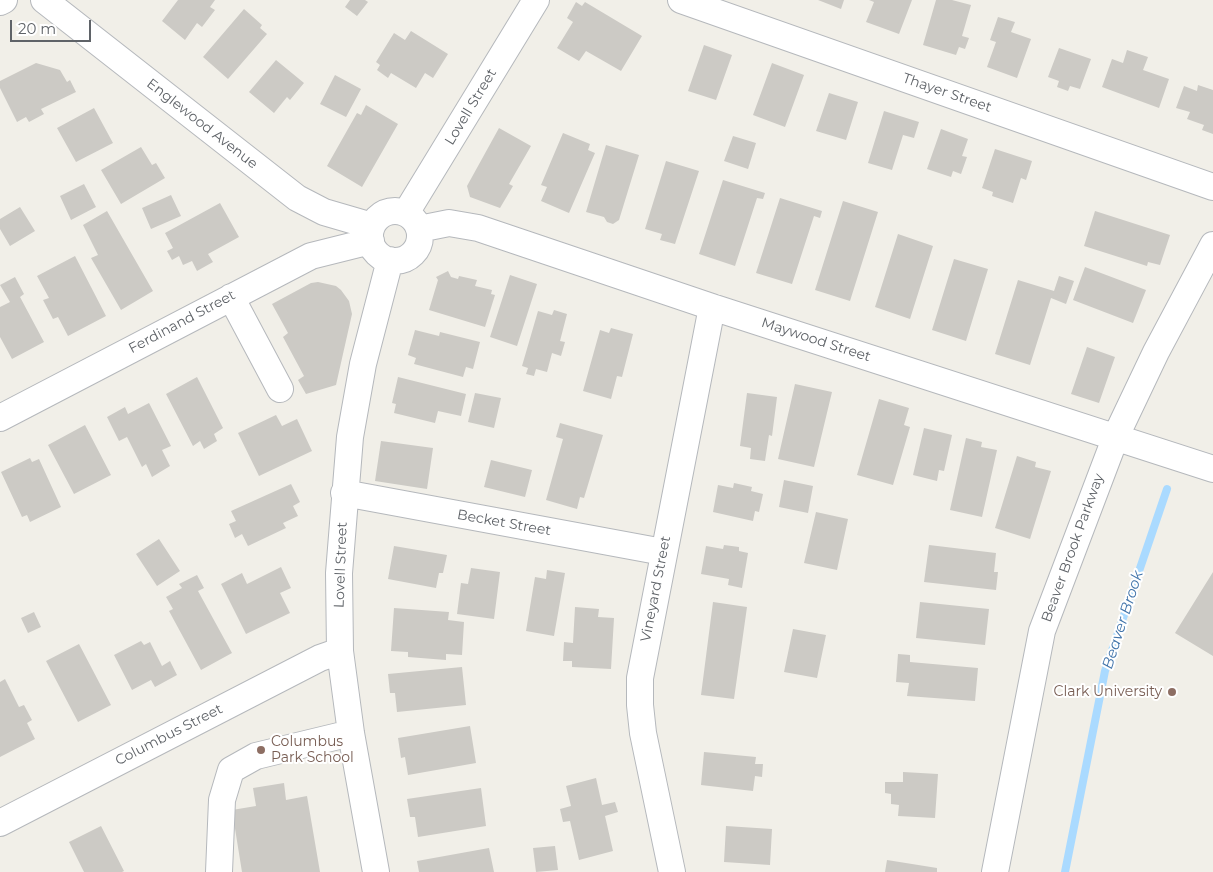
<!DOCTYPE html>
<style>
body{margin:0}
#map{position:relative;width:1213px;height:872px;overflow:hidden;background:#f1efe8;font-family:Montserrat,sans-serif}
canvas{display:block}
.scale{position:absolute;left:10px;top:20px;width:81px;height:22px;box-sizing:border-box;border:2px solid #5f6368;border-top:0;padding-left:6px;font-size:15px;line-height:18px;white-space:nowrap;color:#5f6368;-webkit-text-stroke:4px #fff;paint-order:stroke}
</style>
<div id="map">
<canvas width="1213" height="872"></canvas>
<div class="scale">20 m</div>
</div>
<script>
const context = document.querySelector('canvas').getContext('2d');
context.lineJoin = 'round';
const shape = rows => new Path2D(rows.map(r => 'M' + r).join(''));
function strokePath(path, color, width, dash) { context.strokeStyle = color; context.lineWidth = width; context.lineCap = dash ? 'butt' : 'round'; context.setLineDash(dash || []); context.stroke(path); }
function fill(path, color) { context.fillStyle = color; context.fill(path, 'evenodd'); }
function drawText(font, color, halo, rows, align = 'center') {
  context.font = font + ' Montserrat,sans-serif'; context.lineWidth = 4; context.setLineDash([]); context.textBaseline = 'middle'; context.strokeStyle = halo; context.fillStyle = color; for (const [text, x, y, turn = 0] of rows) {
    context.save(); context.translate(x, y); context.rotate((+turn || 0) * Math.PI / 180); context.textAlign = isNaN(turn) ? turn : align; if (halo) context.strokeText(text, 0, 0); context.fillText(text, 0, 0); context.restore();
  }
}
strokePath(shape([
 [1065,872,1105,671,1167,489]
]), '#aadaff', 8);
fill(shape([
 [178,0,215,0,210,7,215,10,202,27,197,23,185,40,162,21],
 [350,0,365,0,368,2,357,16,345,7],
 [818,0,844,0,841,9],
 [869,0,912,0,899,34,866,22,874,2],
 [936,0,952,0,971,5,962,36,969,38,965,49,959,47,956,55,923,45],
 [576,2,582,6,585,2,642,36,621,71,586,51,579,61,557,48,573,22,567,18],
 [244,9,262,25,260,28,267,34,228,79,203,57],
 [998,17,1015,22,1011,32,1031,39,1017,78,987,67,996,42,990,40],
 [411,31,448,54,433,78,425,73,416,88,391,73,388,78,377,70,380,65,376,62,394,33,405,40],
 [704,45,732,55,716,100,688,91],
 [1059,48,1091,59,1080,89,1070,86,1068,91,1057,87,1059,81,1048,77],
 [1127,50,1148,57,1143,70,1169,79,1159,108,1102,87,1112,59,1123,63],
 [276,60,304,83,290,100,287,97,274,113,249,92],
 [36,63,60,70,67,82,70,80,76,92,41,109,44,114,29,122,26,117,17,122,0,88,0,81],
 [772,63,804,75,785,127,753,115],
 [335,75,361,89,346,117,320,104],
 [1198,85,1213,90,1213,134,1202,130,1204,125,1187,119,1190,112,1176,108,1184,86,1197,91],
 [829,93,858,102,846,140,816,131],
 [366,105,398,124,362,187,327,166,357,113,361,115],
 [94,108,113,143,76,162,57,128],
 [884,111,919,122,914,138,903,135,892,170,868,163],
 [499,128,531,146,509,184,513,186,500,208,470,197,467,186],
 [941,129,968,139,962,156,967,157,961,174,953,171,951,177,927,169],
 [563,133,590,144,588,150,595,153,569,213,541,201,547,187,541,185],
 [733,136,756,143,748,169,724,161],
 [606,145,639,155,619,220,613,224,607,222,604,217,586,212],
 [141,147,152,165,156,163,165,178,121,204,101,170],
 [995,149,1032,161,1026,180,1021,178,1013,203,992,196,993,192,982,188],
 [666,161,699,171,675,244,660,240,662,234,645,229],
 [723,180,765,193,763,199,757,198,735,266,699,254],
 [84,184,96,207,71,220,60,196],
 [171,195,181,216,151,229,142,208],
 [780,198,822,211,820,218,814,216,792,284,756,273],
 [843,201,878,212,850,301,815,290],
 [220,203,239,237,208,254,213,262,197,271,192,261,183,265,179,256,172,260,167,251,173,248,165,233],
 [20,207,35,231,10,246,0,229,0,219],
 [107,211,153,291,121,310,91,258,98,255,83,225],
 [1095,211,1170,235,1160,265,1148,262,1147,266,1084,246],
 [898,234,933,246,910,319,875,307],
 [75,256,106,316,68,336,58,317,53,319,43,300,49,298,37,276],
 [954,259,988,269,966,341,932,330],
 [1085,267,1146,290,1133,323,1073,300],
 [448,271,451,277,458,279,459,276,477,280,475,286,492,290,491,294,495,295,485,327,429,310,438,280,436,277],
 [510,275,537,284,517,346,490,337],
 [1059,276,1074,281,1066,304,1051,298,1030,365,995,354,1018,280,1054,291],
 [15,277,24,294,20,297,44,342,12,359,0,337,0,307,10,302,0,285],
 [318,282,336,286,341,290,349,301,352,314,336,385,306,394,298,380,304,376,283,337,288,333,272,304,311,283],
 [554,310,567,314,560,341,565,342,561,356,552,353,547,372,536,369,534,376,526,374,528,368,522,366,538,311,552,315],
 [611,328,633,334,622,377,617,376,611,399,583,391,600,330,609,333],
 [415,330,439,336,440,332,480,342,473,369,466,367,463,377,414,364,416,358,408,355],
 [1087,347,1115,357,1099,403,1071,394],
 [197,377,223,428,214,434,217,441,204,449,200,441,193,446,166,394],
 [398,377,466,394,461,416,438,411,435,423,394,413,396,404,392,403],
 [795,384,832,392,814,467,778,459],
 [475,393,501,398,494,428,468,422],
 [747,393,777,397,772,436,769,435,765,461,750,459,751,448,740,446],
 [879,399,909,408,904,425,910,427,893,485,857,475],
 [149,403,171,446,162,450,170,466,152,477,146,464,142,467,127,437,119,441,107,417,125,407,128,414],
 [276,415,282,426,297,419,312,451,259,476,238,433],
 [560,423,603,435,584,498,580,497,577,509,546,500,563,439,556,437],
 [85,425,111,475,74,494,48,445],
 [924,428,952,435,944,471,939,470,937,481,913,475],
 [966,438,982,442,981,447,997,450,982,517,950,510],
 [381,441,433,448,427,489,375,481],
 [1017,456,1036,462,1035,467,1051,471,1030,539,995,528],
 [30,458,32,462,39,459,61,507,30,522,27,515,22,517,1,472],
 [491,460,532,470,525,497,484,487],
 [784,480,813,486,808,513,779,507],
 [734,483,752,487,751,491,763,494,759,512,755,511,753,521,713,512,718,485,733,488],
 [291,484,300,502,293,506,298,516,283,523,286,528,248,546,242,534,235,538,229,524,236,521,231,511],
 [816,512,848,519,837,570,804,563],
 [159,539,180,571,157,586,136,554],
 [724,545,739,547,739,551,748,553,742,588,728,585,729,579,701,574,706,546,723,549],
 [929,545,996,553,994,572,998,572,996,590,924,582],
 [394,546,447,555,443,573,439,573,436,588,388,579],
 [281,567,291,588,280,593,290,613,246,634,221,584,242,573,247,584],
 [471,568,500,572,494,619,457,614,461,583,468,584],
 [547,570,565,573,554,636,526,631,535,577,546,579],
 [1213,572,1213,656,1175,633],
 [197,575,204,588,198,591,232,653,201,670,169,611,173,609,166,597,182,588,179,584],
 [713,602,747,607,734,699,701,695],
 [920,602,989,609,985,645,916,638],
 [575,607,599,609,598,617,614,618,611,669,572,667,572,661,563,661,564,642,573,643],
 [394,608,449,612,448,620,464,622,462,655,446,654,446,660,408,657,408,652,391,651],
 [34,612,41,627,28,633,21,618],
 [793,629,826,635,817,678,784,672],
 [141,641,144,645,150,642,162,666,170,661,177,675,155,687,151,680,132,690,114,655],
 [79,644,111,705,78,722,46,661],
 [898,654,910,655,910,662,978,668,975,701,907,696,909,683,896,682],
 [462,667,466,705,397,712,395,693,390,693,388,674],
 [5,679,19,707,24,705,32,720,27,723,35,739,0,757,0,682],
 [470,726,476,763,408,775,405,757,401,758,398,738],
 [704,752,756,757,755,764,763,764,762,777,755,776,753,791,701,785],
 [903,772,938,774,935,818,898,816,899,805,891,804,891,794,885,793,885,782,903,782],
 [596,778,602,805,615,802,618,812,605,816,613,851,579,860,570,821,563,822,560,809,571,806,566,786],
 [284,783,286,800,307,796,320,872,242,872,232,810,256,806,253,788],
 [481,788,486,826,418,837,415,817,410,817,407,799],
 [101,826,124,871,122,872,84,872,69,842],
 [726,826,772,829,770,865,724,862],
 [555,846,558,870,536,872,533,848],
 [489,848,494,872,419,872,417,861],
 [887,860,937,868,937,872,885,872]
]), '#cccac5');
const minor = shape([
 [44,0,297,198,324,212,372,226],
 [681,0,1213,187],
 [0,2,4,0],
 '370 236a25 25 0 1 1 50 0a25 25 0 1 1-50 0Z',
 [406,213,536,0],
 [419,229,449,223,478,228,712,307,1213,469],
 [231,297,280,389],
 [0,418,311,256,371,241],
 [344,493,663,552],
 [0,823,320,658,340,651],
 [219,872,222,800,231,770,256,756,351,733],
 [376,872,351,733,340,651,339,573,350,437,363,364,390,260],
 [672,872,643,733,640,705,640,678,712,307],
 [995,872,1042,631,1116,436,1156,352,1213,245]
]);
strokePath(minor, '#b5b8bc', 28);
strokePath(minor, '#fff', 26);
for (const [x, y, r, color] of [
 [1172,692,5,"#8d6e63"],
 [261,750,5,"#8d6e63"]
]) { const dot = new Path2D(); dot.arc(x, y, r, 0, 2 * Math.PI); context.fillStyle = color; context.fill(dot); strokePath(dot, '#fff', 2); }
drawText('14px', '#5f6368', '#fff', [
 ["Thayer Street",947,93,19],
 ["Lovell Street",471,107,-59],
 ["Englewood Avenue",202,124,38],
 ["Ferdinand Street",182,322,-28],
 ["Maywood Street",816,340,18],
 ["Becket Street",504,523,10],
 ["Beaver Brook Parkway",1073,548,-70],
 ["Lovell Street",341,565,-88],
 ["Vineyard Street",656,589,-79],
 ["Columbus Street",169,735,-27]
]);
drawText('14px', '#785e54', '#fff', [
 ["Clark University",1162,692],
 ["Columbus",271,742,"left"],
 ["Park School",271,758,"left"]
], 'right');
drawText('italic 15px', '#4174aa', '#fff', [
 ["Beaver Brook",1123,620,-72]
]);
</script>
